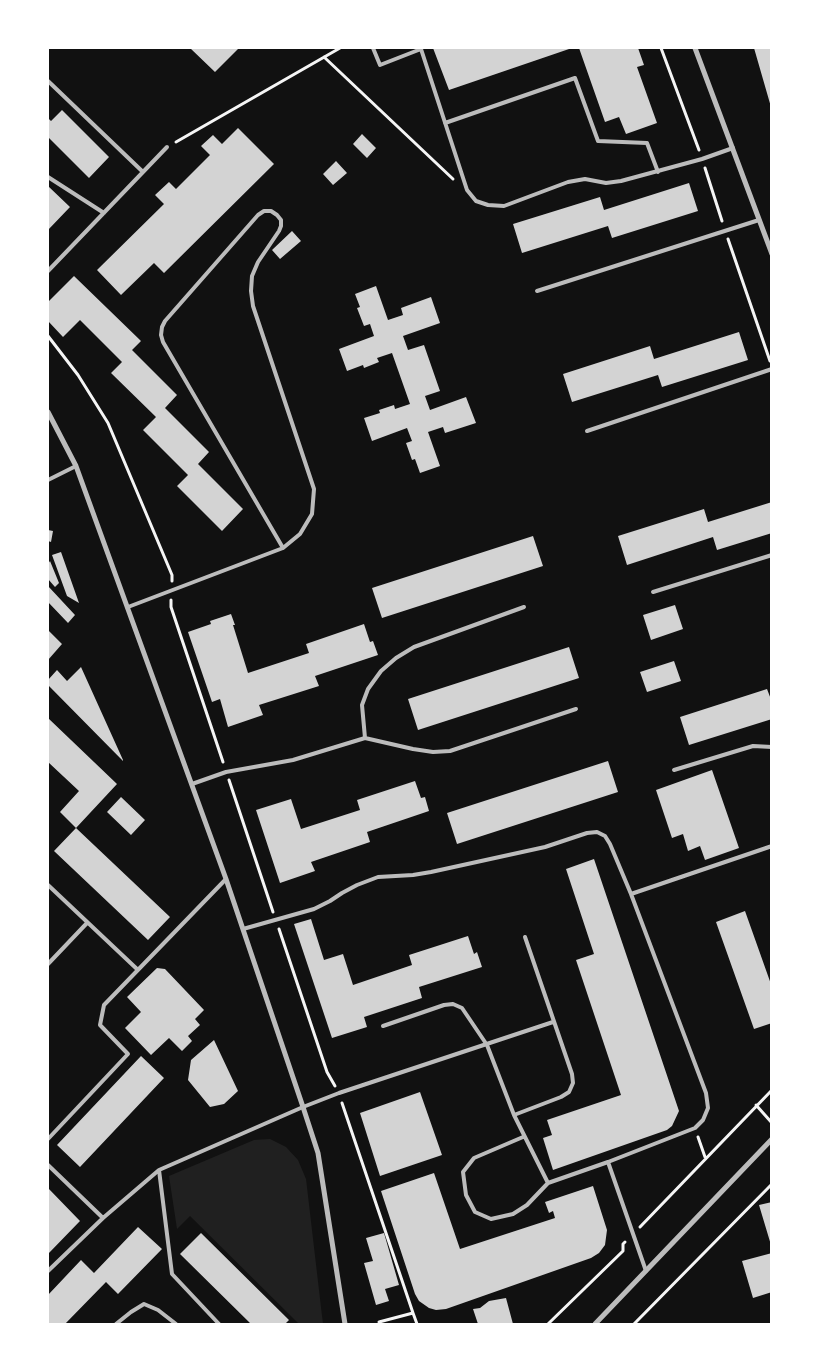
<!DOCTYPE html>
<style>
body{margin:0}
#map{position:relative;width:819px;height:1372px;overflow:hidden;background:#111;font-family:Raleway,sans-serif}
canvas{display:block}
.frame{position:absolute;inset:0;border:49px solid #fff;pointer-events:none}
</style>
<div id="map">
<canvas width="819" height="1372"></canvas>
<div class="frame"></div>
</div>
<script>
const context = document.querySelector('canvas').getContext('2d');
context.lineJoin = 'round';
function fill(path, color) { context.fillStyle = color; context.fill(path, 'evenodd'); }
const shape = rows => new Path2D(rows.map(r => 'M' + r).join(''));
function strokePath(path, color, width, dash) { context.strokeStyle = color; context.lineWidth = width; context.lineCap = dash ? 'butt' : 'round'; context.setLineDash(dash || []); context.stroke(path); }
fill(shape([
 [270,1139,286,1147,298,1160,306,1179,323,1324,299,1324,190,1216,177,1229,169,1176,254,1140]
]), '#202020');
fill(shape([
 [190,48,239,48,215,72],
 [433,48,572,48,449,90],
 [579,48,638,48,644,65,637,67,657,123,626,134,619,117,605,122],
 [754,48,772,48,772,107,771,107],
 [62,110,109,157,89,178,48,137,48,118,51,121],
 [238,128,274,164,164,273,154,263,121,295,97,270,164,204,155,195,169,182,176,189,210,155,201,146,213,135,222,144],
 [362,134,376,148,367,158,353,144],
 [336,161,347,173,333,185,323,174],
 [689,183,698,211,612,238,608,226,522,253,513,224,600,197,604,210],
 [48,186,70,207,48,230],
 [292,231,301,241,280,259,272,250],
 [74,276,141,341,132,350,177,395,165,408,209,452,198,464,243,509,222,531,177,486,188,475,143,430,156,417,111,373,122,362,80,320,63,337,48,321,48,302],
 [376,286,388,320,403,315,401,308,431,297,440,323,403,336,408,350,424,345,440,391,425,396,430,410,466,397,476,423,445,433,443,427,428,432,440,466,420,473,415,459,412,460,406,443,412,441,407,428,372,441,364,418,380,413,379,410,394,405,395,409,410,404,392,353,377,358,379,362,364,368,363,365,347,371,339,349,374,336,370,324,364,326,357,308,360,307,355,294],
 [739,332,748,360,662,387,658,375,572,402,563,374,650,346,654,359],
 [772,502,772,533,717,550,713,537,627,565,618,536,704,509,708,522],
 [48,530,53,531,51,542,48,541],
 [533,536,543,566,382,618,372,588],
 [61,552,79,603,67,596,52,555],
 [50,561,59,583,55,587,48,579,48,564],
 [48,586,75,615,68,623,48,602],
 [675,605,683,629,651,640,643,615],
 [231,614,235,625,233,625,248,673,309,653,306,644,364,624,370,642,373,641,378,655,315,676,319,686,259,705,263,715,228,727,220,699,212,702,188,632,211,624,210,621],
 [48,630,62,644,48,660],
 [569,647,579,678,418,730,408,699],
 [674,661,681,681,647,692,640,672],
 [81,667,123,760,123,761,48,685,48,680,57,670,67,681],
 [767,689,772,702,772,719,689,745,680,717],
 [48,718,117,784,76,828,60,812,79,791,48,762],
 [608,761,618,792,457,844,447,813],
 [712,770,739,848,705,860,700,846,688,851,683,834,672,838,656,790],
 [415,781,421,798,425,797,429,811,367,832,370,842,311,862,315,871,280,883,256,810,291,799,301,829,360,810,357,800],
 [121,797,145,820,131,835,107,812],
 [76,828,170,917,148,940,54,851],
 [594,859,679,1111,672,1126,667,1130,553,1170,543,1138,552,1135,547,1120,621,1095,576,960,594,954,566,869],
 [745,911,772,987,772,1023,754,1029,716,922],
 [311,919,324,960,343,954,353,985,412,965,409,955,468,936,474,954,477,952,482,967,419,987,422,998,364,1017,367,1027,332,1038,294,924],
 [157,968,165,969,204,1010,195,1019,200,1025,188,1036,192,1041,182,1051,169,1038,151,1055,125,1028,141,1012,127,997],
 [214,1040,238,1091,224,1104,210,1107,188,1080,191,1060],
 [141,1056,164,1078,80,1167,57,1145],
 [420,1092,442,1155,380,1176,360,1113],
 [434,1173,460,1249,555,1218,553,1211,549,1213,545,1202,593,1186,607,1230,605,1245,599,1253,591,1258,446,1309,436,1310,429,1308,419,1301,415,1294,381,1191],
 [48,1188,80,1221,48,1254],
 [772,1202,772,1245,771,1245,759,1205],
 [138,1227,162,1249,118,1294,106,1282,65,1324,48,1324,48,1295,81,1260,94,1273],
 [201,1233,289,1320,285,1324,251,1324,180,1254],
 [384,1233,399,1285,385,1289,389,1301,376,1305,364,1263,373,1261,366,1238],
 [772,1253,772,1292,753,1298,742,1261],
 [506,1298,513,1324,478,1324,473,1309,480,1308,489,1301]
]), '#d3d3d3');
strokePath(shape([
 [661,48,699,150],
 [324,57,453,179],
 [176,142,340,48],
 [705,168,722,221],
 [728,239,770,361],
 [48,336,78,375,108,423,172,575,172,581],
 [171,600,171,607,223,762],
 [229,780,273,912],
 [279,929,327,1072,335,1086],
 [342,1103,413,1313],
 [756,1105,772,1123],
 [698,1137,705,1157],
 [640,1227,772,1090],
 [380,1324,379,1322,413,1313,417,1324],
 [548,1324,623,1251,623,1244,625,1242],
 [634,1324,772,1184]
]), '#f5f5f5', 3);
strokePath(shape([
 [373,48,380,65,421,49,467,190,476,201,488,205,504,206,568,182,585,179,606,183,621,181,702,159,733,148],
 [48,81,143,172],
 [445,123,575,78,598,141,647,143,658,172],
 [48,177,104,213],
 [48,271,167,147],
 [537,291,759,220],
 [587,431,772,369],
 [48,480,76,466],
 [653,592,772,555],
 [128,607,283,548,300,534,312,514,314,489,253,306,251,291,252,276,258,262,279,231,281,226,281,220,277,215,271,211,264,211,258,215,165,321,162,327,161,335,163,342,283,548],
 [365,738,362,705,368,689,381,671,396,658,414,647,524,607],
 [674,770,753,746,772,747],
 [192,784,226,772,293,760,365,738,413,749,433,752,450,751,576,709],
 [48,885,138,970],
 [631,894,772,846],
 [243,929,314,909,330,901,342,893,357,885,378,877,413,875,431,872,545,847,587,833,597,832,605,836,610,844,631,894,706,1093,708,1108,703,1120,695,1128,608,1162],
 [48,964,87,923],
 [383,1026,444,1005,453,1004,462,1008,487,1045,514,1115,548,1183],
 [514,1115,561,1097,569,1092,573,1083,572,1074,525,937],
 [523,1137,474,1158,463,1172,466,1195,475,1212,491,1219,513,1214,527,1205,548,1183,608,1162,646,1271],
 [48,1139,128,1054,100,1025,104,1005,226,879],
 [48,1165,103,1218],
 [159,1170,172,1274,219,1324],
 [48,1271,103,1218,159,1170,303,1107,339,1093,553,1022],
 [116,1324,131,1312,144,1304,158,1310,176,1324]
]), '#bcbcbc', 4);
strokePath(shape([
 [695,48,772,254],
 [48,412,76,466,226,879,303,1107,318,1153,345,1324],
 [595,1324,772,1139]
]), '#bcbcbc', 5);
</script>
